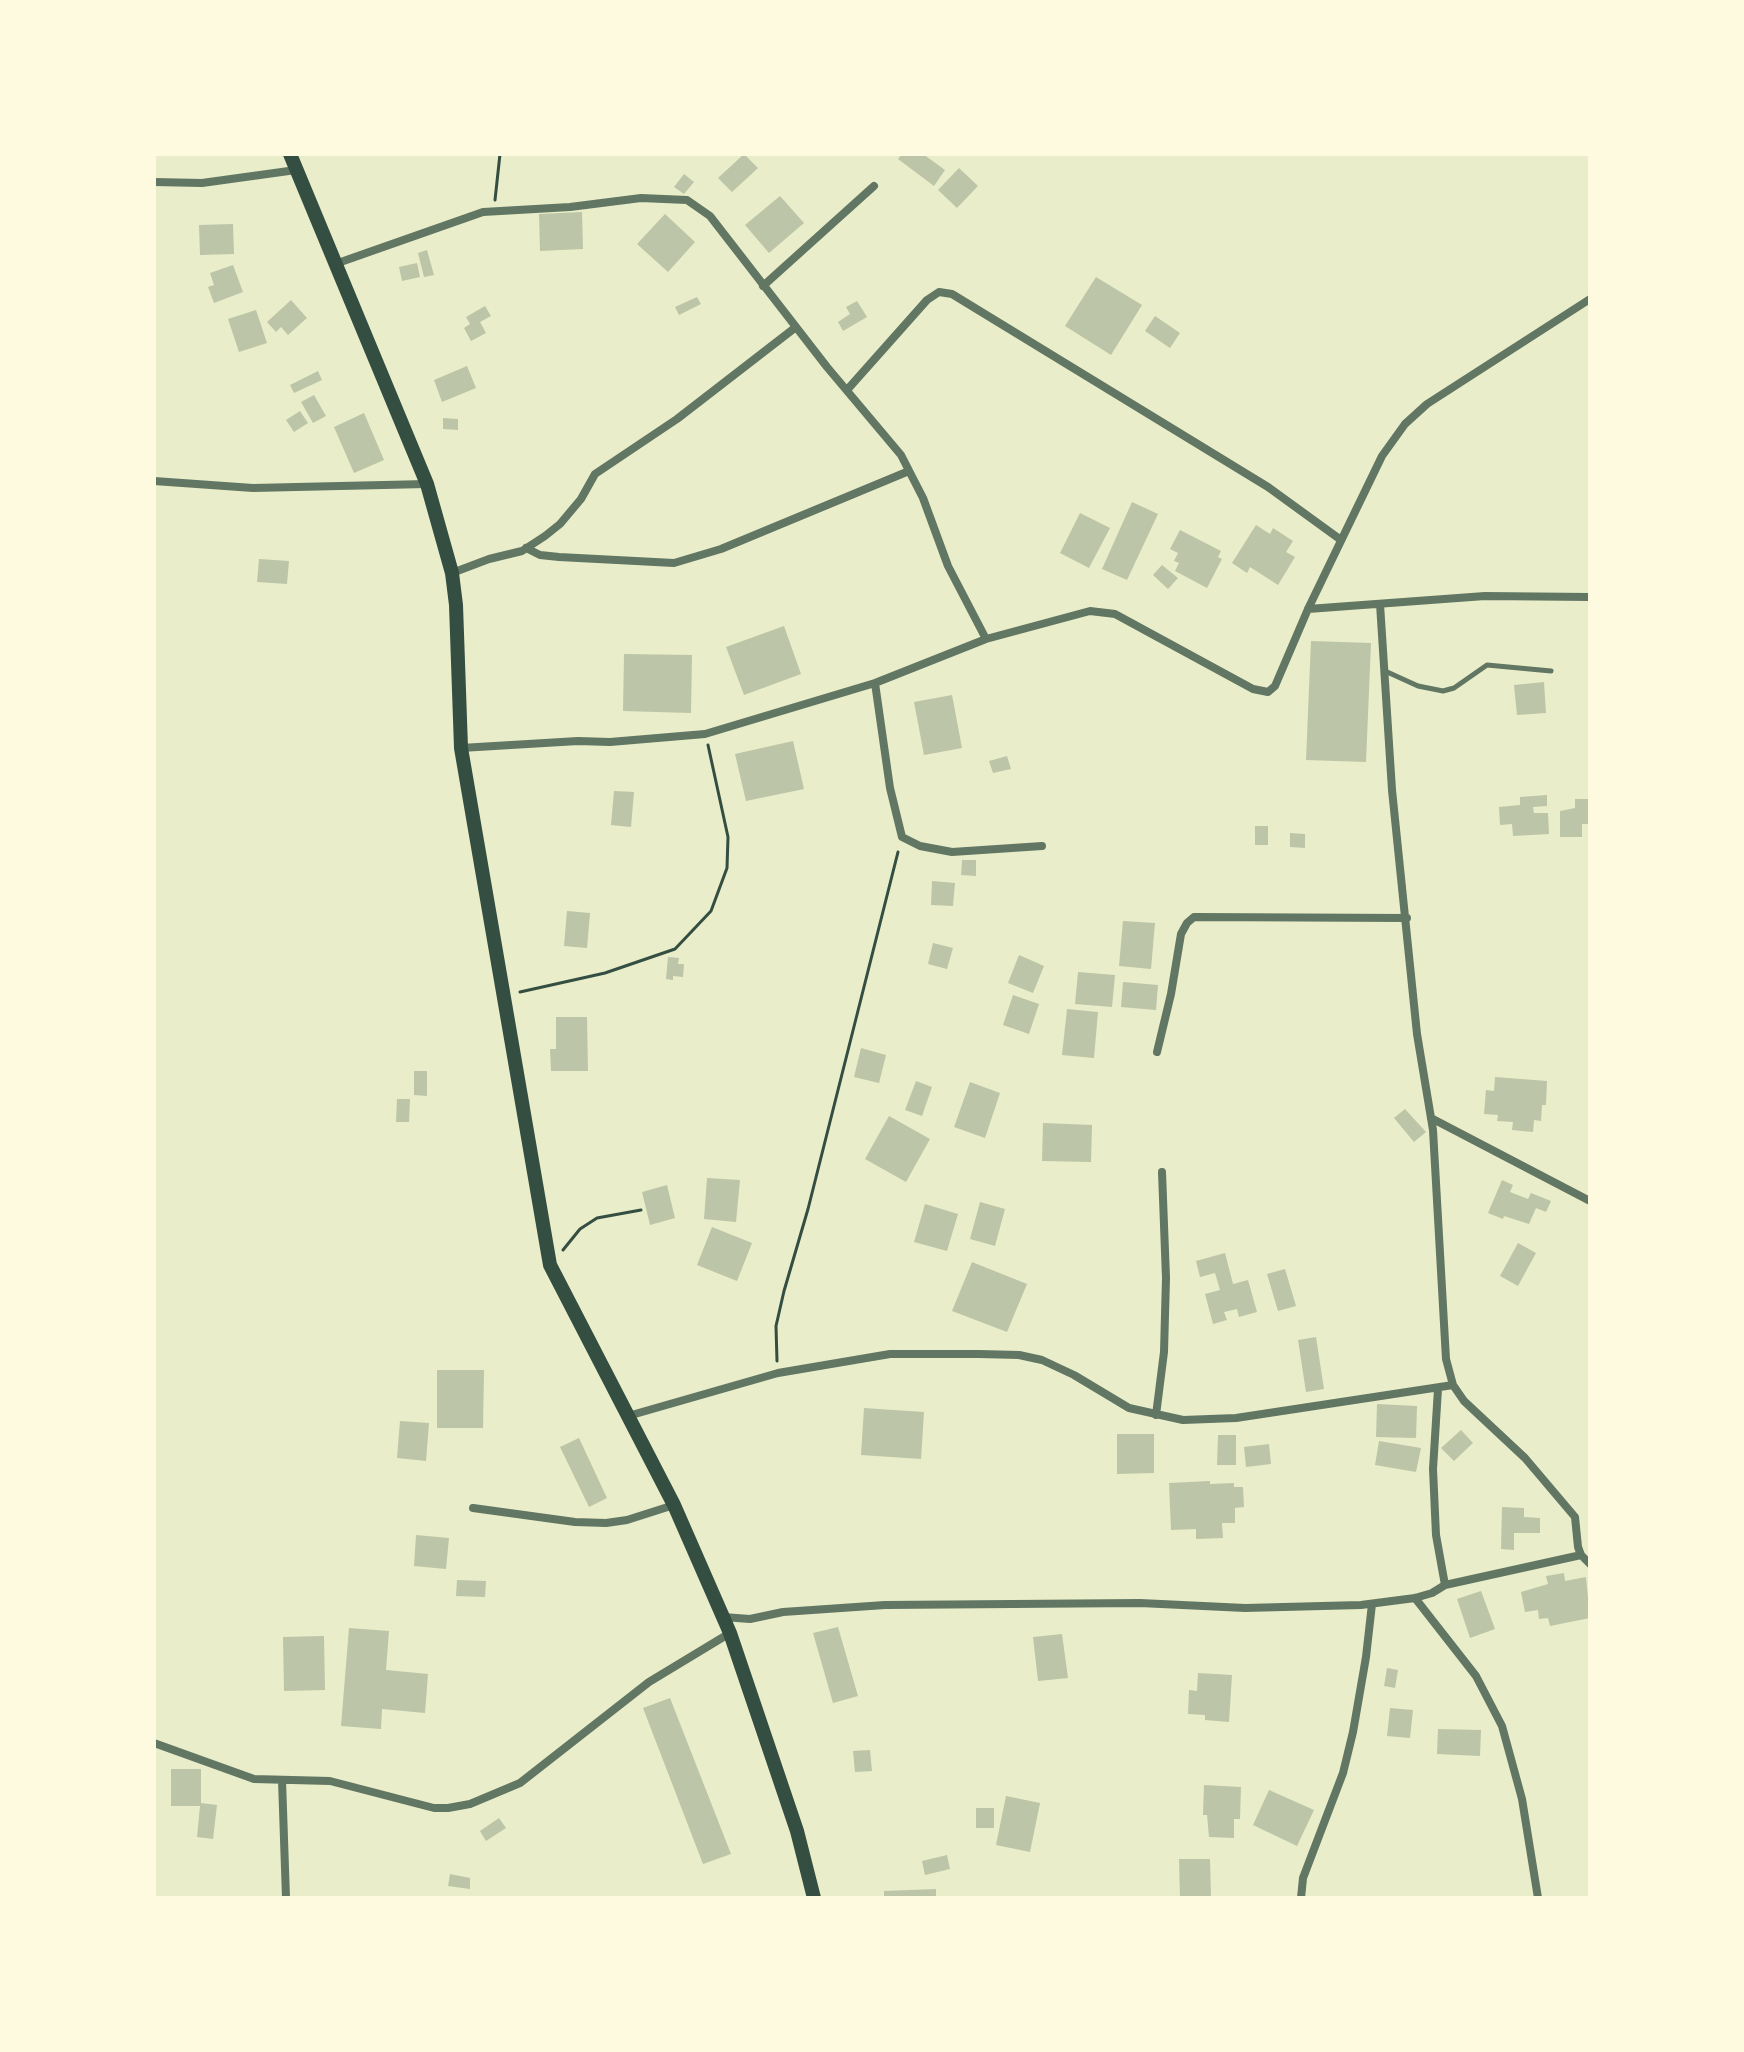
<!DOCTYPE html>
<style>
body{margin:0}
#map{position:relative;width:1744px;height:2052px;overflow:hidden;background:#e9edc9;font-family:Commissioner,sans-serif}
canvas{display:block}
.frame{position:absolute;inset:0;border:156px solid #fefae0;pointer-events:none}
</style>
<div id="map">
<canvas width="1744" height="2052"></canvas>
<div class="frame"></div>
</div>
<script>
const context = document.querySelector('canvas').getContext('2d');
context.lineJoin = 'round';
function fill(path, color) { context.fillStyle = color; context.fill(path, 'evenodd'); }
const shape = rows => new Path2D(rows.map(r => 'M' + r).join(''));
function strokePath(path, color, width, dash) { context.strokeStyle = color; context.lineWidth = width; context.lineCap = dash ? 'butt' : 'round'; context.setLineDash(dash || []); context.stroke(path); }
fill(shape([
 [744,154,758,168,732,192,718,178],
 [902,154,923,154,945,170,934,186,898,159],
 [959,168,978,186,957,208,938,190],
 [684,174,694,182,684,194,674,187],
 [780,196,804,223,769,253,745,225],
 [582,212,583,249,540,251,539,214],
 [665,214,695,242,668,272,637,244],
 [233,224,234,254,200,255,199,225],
 [427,250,434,275,424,277,418,253],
 [417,263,420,277,402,281,399,267],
 [233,265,243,292,214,303,208,287,214,285,210,273],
 [1096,277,1142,305,1111,355,1065,326],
 [697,297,701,304,679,315,675,307],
 [291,300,307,318,288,335,281,327,276,332,267,322],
 [857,301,867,317,843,331,838,322,850,314,846,307],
 [485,306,491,316,480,322,486,333,471,341,464,328,470,324,466,317],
 [256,310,267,343,239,352,228,319],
 [1155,316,1180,333,1170,348,1145,331],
 [467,366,476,388,442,402,434,380],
 [318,371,322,380,294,393,290,385],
 [314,395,326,416,313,423,301,402],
 [300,411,308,423,294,432,286,420],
 [364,413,384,460,354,473,334,427],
 [443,418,458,419,458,430,443,429],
 [1132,502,1158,514,1127,580,1102,569],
 [1080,513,1110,528,1089,568,1060,553],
 [1256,525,1270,534,1273,528,1293,541,1286,552,1295,557,1278,585,1250,567,1247,573,1232,563],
 [1180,530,1221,551,1218,557,1222,559,1207,588,1175,571,1179,563,1174,561,1178,553,1170,549],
 [259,559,289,561,287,584,257,582],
 [1162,565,1178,578,1168,589,1153,575],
 [784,626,801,674,744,695,726,647],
 [1311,641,1371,643,1366,762,1306,760],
 [624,654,692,655,691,713,623,711],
 [1544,682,1546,713,1517,715,1514,685],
 [952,695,962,748,924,755,914,702],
 [793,741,804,789,746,801,735,754],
 [1007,756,1011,769,993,773,989,761],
 [614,791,634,792,631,827,611,825],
 [1547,795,1547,806,1533,807,1534,813,1548,813,1549,834,1513,836,1512,824,1500,825,1499,807,1520,805,1520,797],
 [1575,799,1590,799,1590,824,1582,824,1582,837,1560,837,1560,811,1575,808],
 [1255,826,1268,826,1268,845,1255,845],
 [1290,833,1305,834,1305,848,1290,847],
 [962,860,976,860,976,876,961,875],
 [932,881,955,883,953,906,931,905],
 [567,911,590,913,587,948,564,946],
 [1123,921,1155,923,1151,969,1119,966],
 [933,943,953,948,947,969,928,964],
 [1019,955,1044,966,1033,993,1008,983],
 [668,957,679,958,678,964,684,964,683,977,673,976,673,980,666,979],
 [1078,972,1115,975,1112,1007,1075,1004],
 [1123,982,1158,985,1156,1010,1121,1007],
 [1013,995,1039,1004,1029,1034,1003,1025],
 [1067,1009,1098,1012,1094,1058,1062,1055],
 [556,1017,587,1017,588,1071,551,1071,550,1049,556,1049],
 [861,1048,886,1055,879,1083,854,1077],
 [414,1071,427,1071,427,1096,414,1095],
 [1495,1077,1547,1081,1546,1105,1542,1105,1541,1121,1534,1120,1533,1132,1512,1130,1513,1122,1497,1121,1498,1115,1484,1114,1486,1090,1494,1091],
 [916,1081,932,1087,922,1116,905,1110],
 [970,1082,1000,1093,985,1138,954,1127],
 [397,1099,410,1099,409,1122,396,1122],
 [1405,1109,1426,1132,1414,1142,1394,1118],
 [889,1116,930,1139,906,1182,865,1159],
 [1043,1123,1092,1125,1091,1162,1042,1161],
 [707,1178,740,1180,736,1222,704,1219],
 [1502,1180,1513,1185,1510,1192,1528,1199,1531,1193,1551,1201,1546,1212,1536,1208,1529,1224,1504,1216,1503,1219,1488,1213],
 [667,1185,675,1218,650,1225,642,1192],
 [980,1202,1005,1209,995,1246,970,1239],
 [925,1204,958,1214,947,1251,914,1242],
 [712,1227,752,1243,737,1281,697,1265],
 [1518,1243,1536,1253,1518,1286,1500,1276],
 [1225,1253,1233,1284,1248,1280,1257,1312,1239,1317,1237,1309,1224,1312,1227,1320,1213,1324,1205,1294,1220,1290,1215,1273,1200,1277,1196,1261],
 [972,1262,1027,1284,1007,1332,952,1311],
 [1285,1269,1296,1306,1278,1311,1267,1274],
 [1316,1337,1324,1389,1306,1392,1298,1340],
 [437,1370,484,1370,483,1428,437,1428],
 [1377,1404,1417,1406,1416,1438,1376,1437],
 [864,1408,924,1412,921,1459,861,1455],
 [400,1421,429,1423,426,1461,397,1458],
 [1461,1430,1473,1443,1454,1461,1441,1448],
 [1117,1434,1154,1434,1154,1473,1117,1474],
 [1218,1435,1236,1435,1236,1465,1217,1465],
 [579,1438,607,1498,589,1507,560,1447],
 [1379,1441,1421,1448,1416,1472,1375,1465],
 [1269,1444,1271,1464,1246,1467,1244,1447],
 [1210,1481,1210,1484,1234,1483,1234,1487,1243,1487,1244,1507,1235,1508,1235,1523,1222,1523,1223,1538,1196,1539,1196,1529,1171,1530,1169,1483],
 [1502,1507,1524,1508,1524,1517,1540,1518,1540,1533,1514,1533,1514,1550,1501,1549],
 [416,1535,449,1538,446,1569,414,1566],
 [1564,1573,1565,1581,1586,1577,1590,1618,1550,1626,1548,1618,1539,1619,1538,1610,1525,1612,1521,1592,1548,1584,1546,1576],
 [457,1580,486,1581,485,1597,456,1596],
 [1481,1591,1495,1629,1470,1638,1457,1599],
 [838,1627,858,1696,833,1703,813,1633],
 [349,1628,389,1631,386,1670,428,1674,425,1713,382,1709,381,1729,341,1726],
 [1062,1634,1068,1678,1038,1681,1033,1637],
 [324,1636,325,1690,284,1691,283,1637],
 [1387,1668,1398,1670,1395,1688,1384,1686],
 [1198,1673,1232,1675,1229,1722,1205,1720,1205,1715,1188,1714,1189,1690,1197,1691],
 [670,1698,731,1854,703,1864,643,1708],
 [1390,1708,1413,1710,1410,1738,1387,1736],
 [1438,1729,1481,1730,1480,1756,1437,1754],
 [870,1750,872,1771,855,1772,853,1751],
 [171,1769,201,1769,201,1803,217,1805,213,1839,197,1837,200,1806,171,1806],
 [1204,1785,1241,1787,1240,1819,1234,1819,1234,1838,1209,1837,1207,1815,1203,1815],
 [1269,1790,1314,1810,1297,1846,1253,1825],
 [1006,1796,1040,1803,1030,1852,996,1845],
 [976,1808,994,1808,994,1828,976,1828],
 [499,1818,506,1828,486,1841,480,1831],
 [947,1855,950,1869,925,1875,922,1861],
 [1179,1859,1210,1859,1211,1898,1180,1898],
 [450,1874,470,1878,470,1889,448,1886],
 [936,1889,936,1898,884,1898,884,1891]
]), '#bcc5a7');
strokePath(shape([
 [495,200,500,154],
 [520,992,605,973,675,949,711,911,727,868,728,837,708,745],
 [563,1250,580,1229,597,1218,641,1210],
 [777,1361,776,1326,784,1291,808,1209,898,852]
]), '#344e41', 3);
strokePath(shape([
 [1385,671,1418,686,1443,691,1454,688,1487,665,1551,671]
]), '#617663', 5);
strokePath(shape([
 [154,182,202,183,296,170],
 [335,264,483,212,570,207,641,198,687,200,710,216,827,367,901,455,923,498,948,566,986,639],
 [763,286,874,186],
 [847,390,927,300,939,292,952,294,1268,487,1341,540],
 [154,481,253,488,427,484],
 [526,548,540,555,559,557,674,563,721,549,909,471],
 [452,573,489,559,522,551,545,536,560,524,581,499,595,474,677,419,796,327],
 [1380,604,1392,790,1417,1034,1433,1130,1446,1359,1453,1385,1464,1401,1525,1458,1575,1517,1578,1547,1581,1555,1590,1564],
 [1308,609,1485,596,1590,597],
 [875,683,890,788,902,837,920,846,952,852,1042,846],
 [461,748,578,741,610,742,705,734,875,683,986,639,1090,611,1115,614,1253,689,1268,692,1275,686,1308,609,1382,456,1405,424,1427,404,1590,299],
 [1157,1052,1171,994,1181,934,1187,923,1194,917,1407,918],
 [1431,1118,1590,1201],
 [1438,1389,1433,1469,1436,1535,1445,1585],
 [1156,1415,1164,1352,1166,1278,1162,1172],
 [628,1416,778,1373,890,1354,979,1354,1019,1355,1042,1360,1074,1375,1129,1408,1183,1420,1236,1418,1453,1385],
 [473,1508,575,1522,606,1523,627,1520,674,1505],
 [1415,1598,1476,1676,1502,1726,1522,1799,1538,1898],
 [723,1617,750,1619,783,1612,885,1605,1140,1603,1245,1608,1361,1605,1415,1598,1432,1593,1445,1585,1581,1555],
 [154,1743,254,1779,330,1781,434,1808,448,1808,470,1804,520,1783,649,1682,730,1633],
 [282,1780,286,1898],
 [1301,1898,1303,1878,1343,1773,1353,1732,1366,1657,1372,1604]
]), '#617663', 8);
strokePath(shape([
 [290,154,427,484,452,573,456,605,461,748,550,1265,674,1505,730,1633,797,1831,814,1898]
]), '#344e41', 14);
</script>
